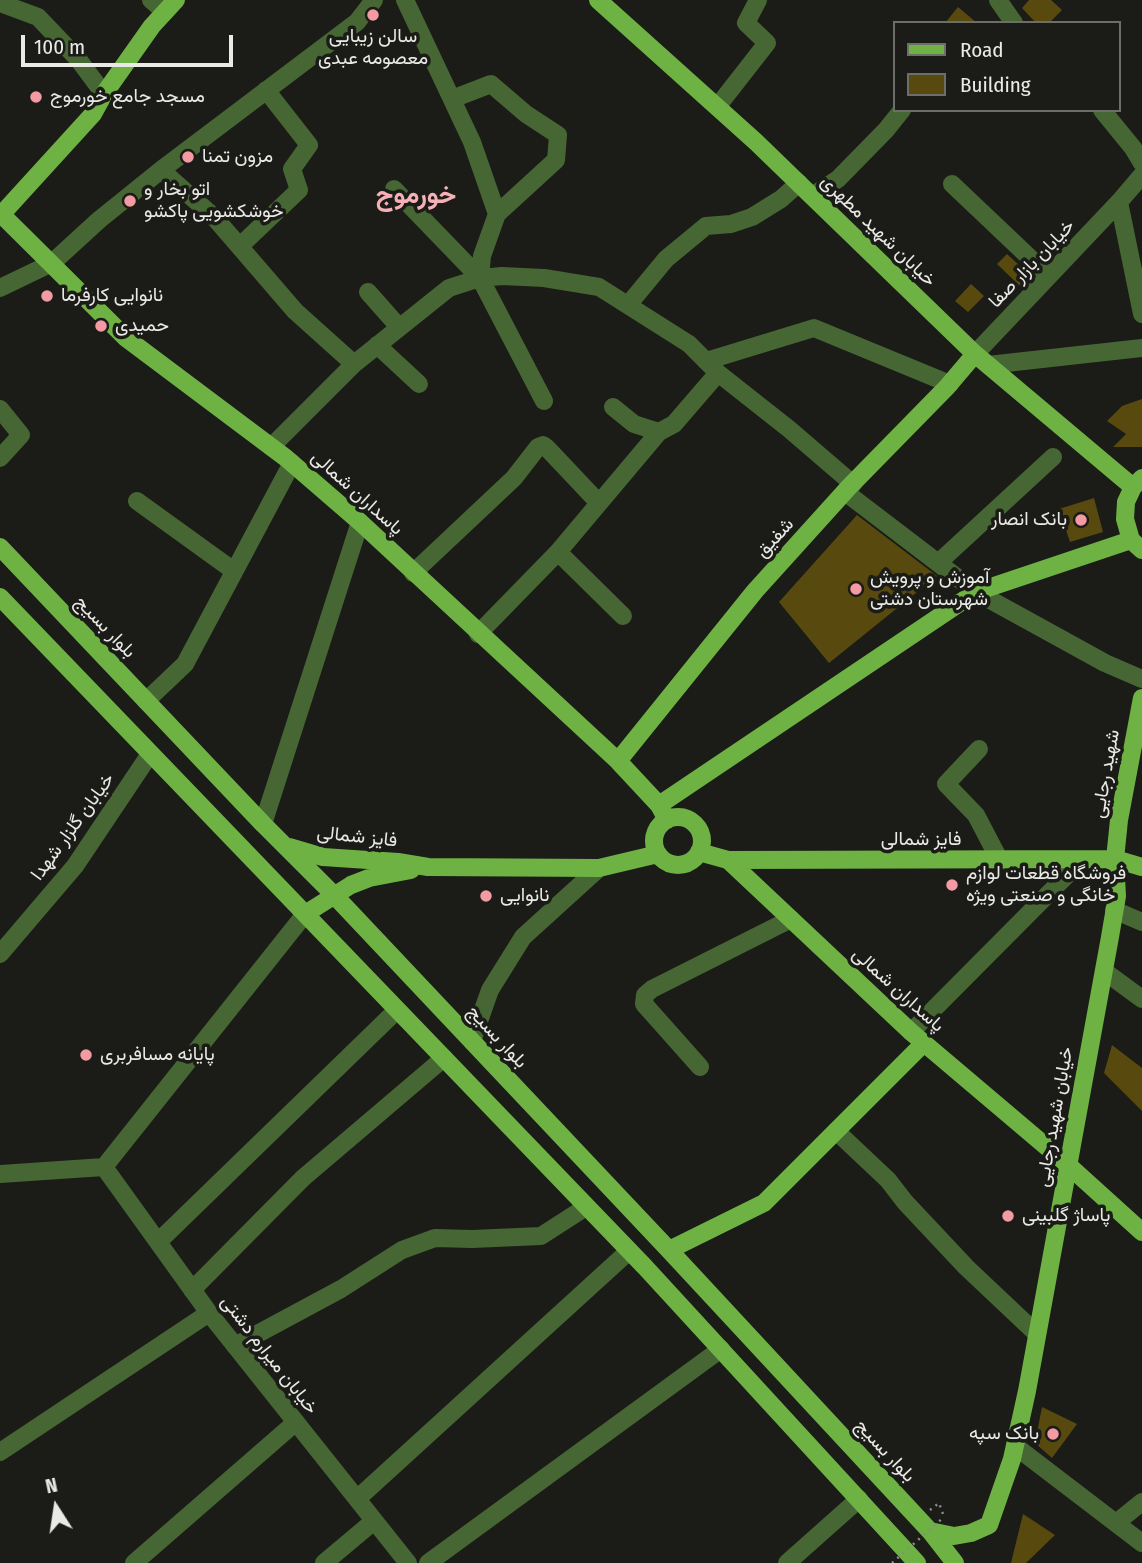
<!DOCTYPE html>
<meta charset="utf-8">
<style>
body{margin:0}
#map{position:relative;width:1142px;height:1563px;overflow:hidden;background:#1b1b17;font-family:"Fira Sans Condensed",sans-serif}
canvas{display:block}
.legend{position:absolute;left:893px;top:21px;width:228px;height:91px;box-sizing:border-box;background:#1b1b17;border:2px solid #6d6d6a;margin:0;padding:9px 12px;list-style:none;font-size:21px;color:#e9e9e6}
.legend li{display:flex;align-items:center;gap:14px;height:35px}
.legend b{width:35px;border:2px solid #6d6d6a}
.north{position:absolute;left:21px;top:1472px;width:70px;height:70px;-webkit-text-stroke:5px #1b1b17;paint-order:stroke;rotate:348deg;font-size:19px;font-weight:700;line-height:28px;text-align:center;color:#e9e9e6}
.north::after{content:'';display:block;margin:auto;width:24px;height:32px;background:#e9e9e6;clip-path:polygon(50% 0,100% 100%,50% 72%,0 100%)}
.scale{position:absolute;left:21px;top:35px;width:212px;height:32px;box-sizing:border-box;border:4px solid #e9e9e6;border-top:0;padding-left:9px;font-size:21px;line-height:24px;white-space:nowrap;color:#e9e9e6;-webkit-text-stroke:5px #1b1b17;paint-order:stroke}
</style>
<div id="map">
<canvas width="1142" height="1563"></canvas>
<ul class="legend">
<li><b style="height:9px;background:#6eb244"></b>Road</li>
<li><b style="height:19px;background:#584a0f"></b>Building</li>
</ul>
<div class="north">N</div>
<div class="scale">100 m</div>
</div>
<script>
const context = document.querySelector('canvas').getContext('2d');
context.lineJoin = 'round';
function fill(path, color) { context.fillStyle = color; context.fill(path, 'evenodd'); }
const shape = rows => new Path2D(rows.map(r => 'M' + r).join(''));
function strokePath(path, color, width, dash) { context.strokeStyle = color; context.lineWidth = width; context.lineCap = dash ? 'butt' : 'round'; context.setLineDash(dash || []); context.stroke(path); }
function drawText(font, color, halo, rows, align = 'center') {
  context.font = font + ' "Fira Sans Condensed",Vazirmatn,sans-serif'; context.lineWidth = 7; context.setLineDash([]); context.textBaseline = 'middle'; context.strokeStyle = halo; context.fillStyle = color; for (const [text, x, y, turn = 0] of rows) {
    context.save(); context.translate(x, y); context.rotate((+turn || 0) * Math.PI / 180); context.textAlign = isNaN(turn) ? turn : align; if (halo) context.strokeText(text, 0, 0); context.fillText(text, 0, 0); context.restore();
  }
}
fill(shape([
 [1029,0,1051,0,1062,10,1049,23,1036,23,1022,8],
 [958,7,977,23,945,23],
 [1007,254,1032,277,1022,288,997,264],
 [971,284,984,296,968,312,955,301],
 [1142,399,1142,447,1113,447,1126,434,1107,421,1122,406],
 [1094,498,1103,532,1070,542,1059,509],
 [857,515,937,576,829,663,779,602],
 [1112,1045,1142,1068,1142,1111,1104,1073],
 [1042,1407,1077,1424,1052,1458,1035,1443],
 [1023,1514,1055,1535,1026,1563,1011,1563]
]), '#584a0f');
strokePath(shape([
 [930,1510,939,1503,944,1517]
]), '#8c8c88', 2.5, [2, 5]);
strokePath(shape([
 [151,0,165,12],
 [405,0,472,142,497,214,482,256,480,278],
 [998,0,1014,23],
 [0,3,38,17,78,59,104,94],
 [452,99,491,84,526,114,558,135,556,160,497,214],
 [717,107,767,43,746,23,758,0],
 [1102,110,1133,148,1142,163],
 [161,170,214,217,295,311,354,364],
 [952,184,1049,276],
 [394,189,480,278,544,401],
 [812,196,838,179,886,130,902,110],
 [1119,202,1142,314],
 [240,246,299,190,292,169,309,145,266,90],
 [0,288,52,263,99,220,161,170,357,22,374,0],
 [368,292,399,327],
 [628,305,666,259,706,226,731,224,752,217,781,199,799,183],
 [377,345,419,384],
 [975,354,1119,202,1142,175],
 [706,361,814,328,950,384],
 [988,365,1142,348],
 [613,407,634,424,659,432],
 [0,409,21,435,0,458],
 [271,447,354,364,449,288,480,278,502,276,544,278,599,287,689,344,718,373,789,429,853,484],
 [845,492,976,592,1105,663,1142,679],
 [137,501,234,571],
 [558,552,623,616],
 [938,563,1053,457],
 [413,573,514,478,538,447,543,445,547,448,598,502],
 [478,634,558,552,659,432,674,424,718,373],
 [146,701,185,664,292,463],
 [979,749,946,784,976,815,1000,861],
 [263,824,360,522],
 [1114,910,1142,922],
 [0,954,75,866,150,754],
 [1104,971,1142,999],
 [911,1032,1082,860],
 [472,1041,490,990,523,937,599,868],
 [700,1067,644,1004,645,995,652,989,791,919],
 [836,1131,888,1180,905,1202,966,1267,1037,1334],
 [104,1167,209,1313,408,1563],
 [0,1174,104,1167,305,914],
 [158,1242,397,1010],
 [192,1290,303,1178,444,1058],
 [235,1346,341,1289,402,1250,435,1238,472,1239,541,1236,586,1207],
 [1015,1446,1142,1543],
 [0,1452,209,1313],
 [357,1499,629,1251],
 [1116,1523,1142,1502],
 [134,1563,296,1422],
 [324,1563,374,1521],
 [428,1563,721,1349],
 [787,1563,859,1499]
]), '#466634', 18);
strokePath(shape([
 [598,0,756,142,975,354,1133,487],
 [2,215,126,338,286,458,360,522,618,761,659,805,667,820],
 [0,216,93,114,104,94,152,26,176,0],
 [1142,478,1133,487,1126,502,1125,519,1131,540,1142,550],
 [0,547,263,824,334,895,669,1250,930,1531,955,1563],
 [0,597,645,1267,917,1563],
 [618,761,755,591,849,487,947,387,975,354],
 [659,805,976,592,1131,540],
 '654 841a24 24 0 1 1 48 0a24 24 0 1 1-48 0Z',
 [289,847,323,857,398,862,428,867,599,868,658,854],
 [699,852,728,860,911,1032,1068,1165,1142,1232],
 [728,860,1115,859,1142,867],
 [305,914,351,885,369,878,411,870],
 [669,1250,764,1203,924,1043],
 [930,1531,954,1536,971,1533,989,1525,1012,1459,1027,1391,1110,937,1117,896,1115,859,1119,820,1142,698]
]), '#6eb244', 18);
strokePath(shape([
 [892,1563,944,1517]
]), '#8c8c88', 2.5, [2, 5]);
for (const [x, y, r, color] of [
 [373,15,7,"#f49aa3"],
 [36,97,7,"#f49aa3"],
 [188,157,7,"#f49aa3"],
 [130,201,7,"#f49aa3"],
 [47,296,7,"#f49aa3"],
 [101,326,7,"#f49aa3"],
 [1081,520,7,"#f49aa3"],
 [856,589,7,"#f49aa3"],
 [952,885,7,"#f49aa3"],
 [486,896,7,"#f49aa3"],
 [86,1055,7,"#f49aa3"],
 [1008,1216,7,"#f49aa3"],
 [1053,1434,7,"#f49aa3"]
]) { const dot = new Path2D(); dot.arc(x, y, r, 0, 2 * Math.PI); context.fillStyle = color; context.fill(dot); strokePath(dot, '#1b1b17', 2.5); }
drawText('19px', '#e9e9e6', '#1b1b17', [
 ["سالن زیبایی",373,37,"center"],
 ["معصومه عبدی",373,59,"center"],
 ["مسجد جامع خورموج",50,97],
 ["مزون تمنا",202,157],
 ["اتو بخار و",144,190],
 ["خوشکشویی پاکشو",144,212],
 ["نانوایی کارفرما",61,296],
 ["حمیدی",115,326],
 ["بانک انصار",1067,520,"right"],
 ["آموزش و پرویش",870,578],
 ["شهرستان دشتی",870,600],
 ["فروشگاه قطعات لوازم",966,874],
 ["خانگی و صنعتی ویژه",966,896],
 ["نانوایی",500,896],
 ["پایانه مسافربری",100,1055],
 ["پاساژ گلبینی",1022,1216],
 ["بانک سپه",1039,1434,"right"]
], 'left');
drawText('19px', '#e9e9e6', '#1b1b17', [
 ["خیابان شهید مطهری",878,231,44],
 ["خیابان بازار صفا",1032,264,-46],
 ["پاسداران شمالی",357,493,42],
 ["شفیق",775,538,-47],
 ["بلوار بسیج",105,627,46],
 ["شهید رجایی",1106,774,-80],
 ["خیابان گلزار شهدا",73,827,-54],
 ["فایز شمالی",357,837,6],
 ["فایز شمالی",921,840],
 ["پاسداران شمالی",898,990,42],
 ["بلوار بسیج",497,1037,47],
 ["خیابان شهید رجایی",1055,1117,-80],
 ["خیابان میرارم دشتی",269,1355,52],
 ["بلوار بسیج",885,1451,47]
]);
drawText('bold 26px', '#f6b1b7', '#1b1b17', [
 ["خورموج",416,196]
]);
</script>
